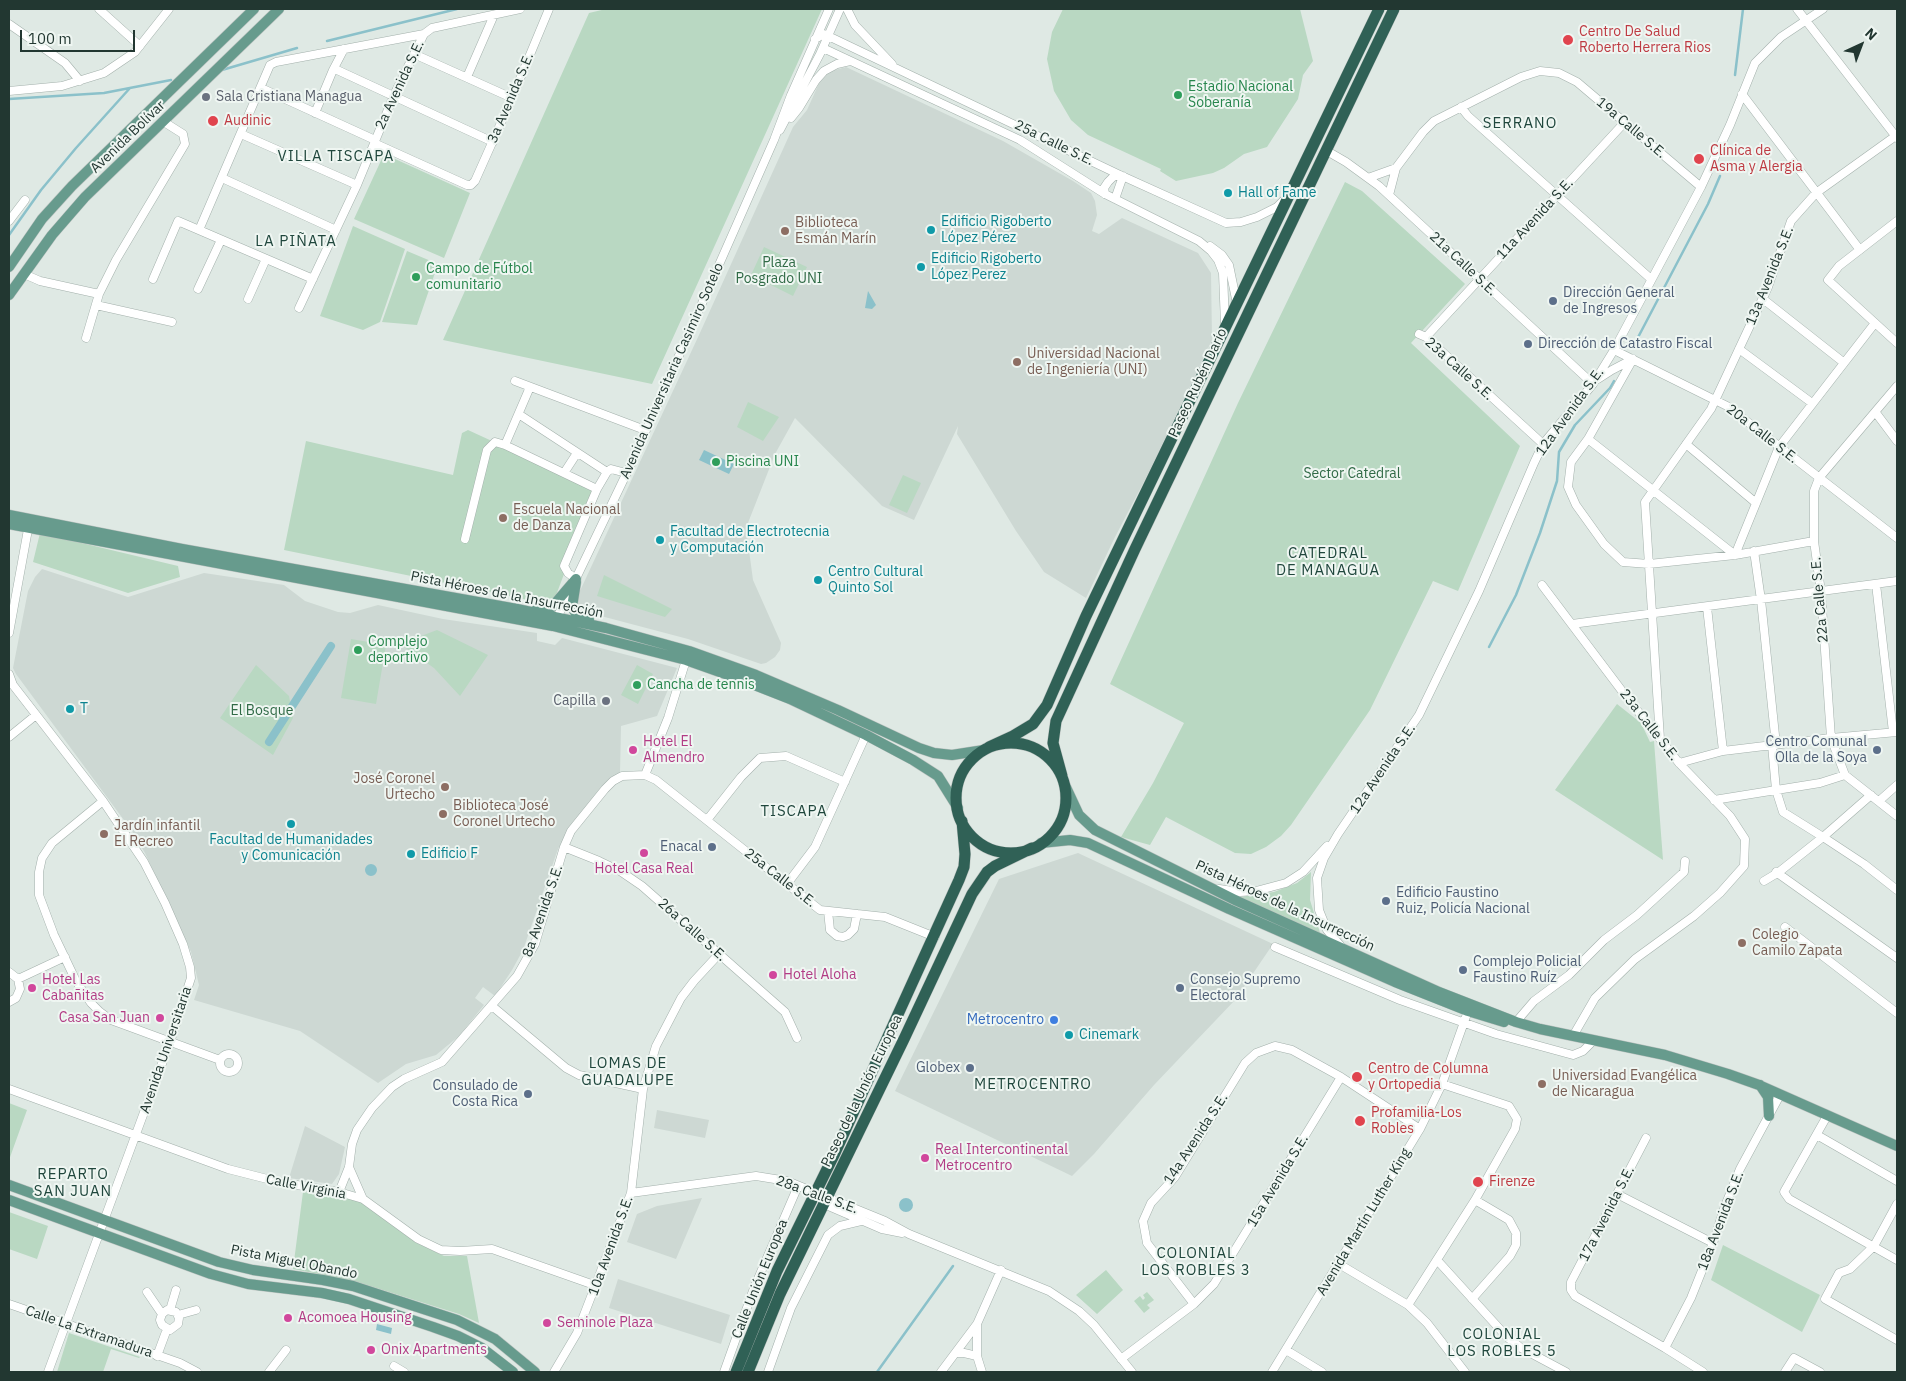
<!DOCTYPE html>
<meta charset="utf-8">
<style>
body{margin:0}
#map{position:relative;width:1906px;height:1381px;overflow:hidden;background:#dfe9e4;font-family:"IBM Plex Sans",sans-serif}
canvas{display:block}
.frame{position:absolute;inset:0;border:10px solid #223731;pointer-events:none}
.north{position:absolute;left:1836px;top:20px;width:50px;height:50px;-webkit-text-stroke:4px #eff6f2;paint-order:stroke;rotate:43deg;font-size:14px;font-weight:700;line-height:20px;text-align:center;color:#223731}
.north::after{content:'';display:block;margin:auto;width:18px;height:22px;background:#223731;clip-path:polygon(50% 0,100% 100%,50% 72%,0 100%)}
.scale{position:absolute;left:20px;top:30px;width:115px;height:22px;box-sizing:border-box;border:2px solid #223731;border-top:0;padding-left:6px;font-size:15px;line-height:18px;white-space:nowrap;color:#223731;-webkit-text-stroke:4px #eff6f2;paint-order:stroke}
</style>
<div id="map">
<canvas width="1906" height="1381"></canvas>
<div class="frame"></div>
<div class="north">N</div>
<div class="scale">100 m</div>
</div>
<script>
const context = document.querySelector('canvas').getContext('2d');
context.lineJoin = 'round';
function fill(path, color) { context.fillStyle = color; context.fill(path, 'evenodd'); }
const shape = rows => new Path2D(rows.map(r => 'M' + r).join(''));
function strokePath(path, color, width, dash) { context.strokeStyle = color; context.lineWidth = width; context.lineCap = dash ? 'butt' : 'round'; context.setLineDash(dash || []); context.stroke(path); }
function drawText(font, color, halo, rows, align = 'center') {
  context.font = font + ' "IBM Plex Sans",sans-serif'; context.lineWidth = 4; context.setLineDash([]); context.textBaseline = 'middle'; context.strokeStyle = halo; context.fillStyle = color; for (const [text, x, y, turn = 0] of rows) {
    context.save(); context.translate(x, y); context.rotate((+turn || 0) * Math.PI / 180); context.textAlign = isNaN(turn) ? turn : align; if (halo) context.strokeText(text, 0, 0); context.fillText(text, 0, 0); context.restore();
  }
}
fill(shape([
 [846,67,1003,141,1073,181,1091,193,1095,201,1097,215,1092,231,1099,234,1122,218,1198,253,1211,273,1212,340,1149,472,1114,539,1086,598,1044,572,1016,531,957,434,958,426,914,520,882,506,795,418,775,454,746,528,753,580,781,643,780,650,775,657,766,663,761,664,688,639,582,611,579,607,577,600,579,593,699,335,793,127,807,110,820,81,828,72],
 [42,569,128,597,204,573,284,585,305,601,338,612,350,613,378,605,443,619,537,633,537,641,555,645,562,638,677,668,657,716,621,726,620,773,601,787,568,831,558,849,523,950,512,970,495,996,483,987,475,998,484,1005,459,1036,436,1055,406,1064,378,1083,300,1031,194,1000,199,985,191,952,145,853,132,831,16,674,13,668,28,591,35,577],
 [1078,853,1273,944,1235,1000,1154,1085,1094,1154,1072,1176,895,1091,999,879],
 [657,1110,709,1120,705,1138,654,1128],
 [305,1126,345,1147,339,1174,332,1184,289,1178],
 [702,1198,676,1259,627,1242,637,1214,657,1206],
 [618,1279,730,1315,721,1344,609,1308]
]), '#cdd8d3');
fill(shape([
 [606,9,822,9,652,384,443,340,589,13],
 [1063,9,1300,9,1313,61,1303,75,1298,99,1267,147,1244,154,1224,168,1213,173,1176,181,1160,171,1161,169,1088,135,1071,120,1054,91,1047,59,1052,32],
 [384,154,470,193,444,258,354,219],
 [1345,182,1362,191,1463,282,1465,284,1411,343,1520,446,1458,591,1433,581,1370,710,1291,825,1281,836,1266,847,1251,854,1235,853,1166,817,1150,845,1121,837,1153,783,1184,723,1110,684,1238,403],
 [353,226,405,249,380,322,363,330,320,316],
 [764,247,807,267,793,296,751,275],
 [407,251,438,264,417,325,382,322],
 [748,402,779,417,763,441,737,427],
 [468,430,596,489,555,598,548,604,284,550,306,441,453,475,462,433],
 [903,475,921,483,907,513,889,505],
 [40,533,178,566,180,577,128,593,33,562],
 [604,575,672,609,665,617,597,596],
 [437,630,488,655,460,696,434,668,400,644],
 [351,639,386,645,376,704,341,698],
 [256,665,289,696,293,718,273,755,220,718],
 [637,665,653,674,638,704,621,695],
 [1617,704,1641,723,1650,742,1654,741,1663,860,1555,790],
 [1311,872,1310,900,1321,936,1240,897,1274,892,1297,883],
 [9,1103,27,1110,9,1160],
 [303,1192,346,1197,363,1203,417,1243,444,1256,467,1256,479,1323,459,1314,354,1281,293,1269],
 [9,1212,48,1226,37,1259,9,1249],
 [1723,1245,1820,1295,1802,1332,1711,1280],
 [1106,1270,1123,1290,1097,1314,1076,1295],
 [1147,1292,1154,1300,1147,1305,1150,1308,1144,1313,1134,1301,1140,1296,1143,1300,1145,1298,1143,1295],
 [69,1333,140,1357,139,1358,111,1349,103,1372,57,1372]
]), '#b9d8c2');
fill(shape([
 [868,291,876,305,872,309,865,308],
 [704,450,734,464,729,474,699,460],
 '365 870a6 6 0 1 1 12 0a6 6 0 1 1-12 0Z',
 '899 1205a7 7 0 1 1 14 0a7 7 0 1 1-14 0Z',
 [377,1324,392,1328,391,1334,376,1330]
]), '#8bc1ca');
strokePath(shape([
 [327,41,457,9],
 [222,70,297,48],
 [1735,75,1743,9],
 [9,99,104,93,171,80],
 [9,235,41,190,76,148,130,88],
 [1634,345,1708,204,1720,176],
 [1489,647,1516,595,1540,533,1557,481,1559,452,1575,425,1610,388,1614,381],
 [877,1372,953,1266]
]), '#8bc1ca', 2.5);
strokePath(shape([
 [269,742,331,646]
]), '#8bc1ca', 8);
const minor = shape([
 [99,9,140,46],
 [847,9,855,25,892,64],
 [1797,9,1897,138],
 [9,24,65,63,80,81],
 [815,39,824,34,1120,175,1226,223,1241,222,1257,217,1277,207,1285,199],
 [823,48,1020,140,1105,194,1199,241,1211,251,1218,260,1223,273,1225,324],
 [414,54,512,98],
 [335,69,493,142],
 [467,77,494,15],
 [261,88,375,140],
 [9,91,62,86,104,73,135,52,169,9],
 [1742,94,1860,250],
 [1461,107,1468,116,1651,279],
 [315,113,333,70,344,49],
 [791,118,799,108,816,80,824,71,837,64,850,61],
 [780,130,820,54,840,9],
 [241,134,357,185],
 [374,143,467,185,471,185,475,181,512,98,549,9],
 [1327,151,1346,162,1379,186,1593,384],
 [222,178,336,230],
 [1368,178,1396,168],
 [1105,194,1104,188,1108,182,1113,177,1120,175],
 [1389,195,1396,168,1423,132,1434,121,1521,77,1540,71,1559,73,1577,82,1701,187],
 [1115,199,1123,176],
 [9,221,25,200],
 [1897,221,1839,266,1828,280,1897,343],
 [199,230,270,65,276,62,424,34],
 [1210,246,1222,255,1229,265,1237,304],
 [24,274,40,281,99,294],
 [153,279,178,221,313,279],
 [198,289,221,240],
 [248,299,266,259],
 [1763,299,1843,362],
 [96,305,172,322],
 [299,308,357,185,394,95,424,34,432,28,520,9],
 [1419,334,1426,337,1543,444],
 [1426,337,1624,123],
 [86,338,99,294,116,260,185,144,183,134,164,122],
 [1739,349,1812,403],
 [1614,350,1727,406,1897,538],
 [1633,359,1588,439,1571,462,1568,487,1576,505,1604,544,1623,562,1649,564,1735,555,1814,541],
 [1598,379,1612,370,1633,359],
 [515,381,645,430],
 [1897,386,1819,478,1814,491,1814,541,1821,592,1831,738,1845,775,1897,816],
 [1876,413,1897,441],
 [520,415,607,472],
 [1588,439,1735,555],
 [1686,444,1756,503],
 [505,445,530,387],
 [564,473,577,453],
 [465,539,487,450,495,442,505,445,597,489],
 [1754,551,1761,600,1776,745],
 [1735,555,1779,447,1875,323],
 [576,579,568,573,564,566,597,489,607,472,611,469,626,473],
 [1876,584,1893,732],
 [1542,585,1625,695,1679,763,1730,816,1745,839,1744,866,1720,893,1694,916,1635,959,1595,998,1573,1036],
 [1707,607,1723,751],
 [555,622,632,462,774,140,791,95,829,9],
 [1572,624,1897,581],
 [9,633,29,524],
 [9,674,13,685,103,801,144,862,165,903,183,944,190,967,191,978,170,1042,48,1372],
 [9,737,36,715],
 [1660,739,1645,502,1711,409,1768,287,1791,221,1816,193,1897,135],
 [1772,745,1776,790,1783,812,1823,837,1864,864,1897,890],
 [1679,763,1723,751,1831,738,1897,732],
 [645,775,668,718,686,660],
 [1714,800,1820,783,1845,775],
 [103,801,52,843,42,858,39,872,39,895,54,935,76,981,91,1003,100,1012,111,1020,220,1060],
 [1879,801,1897,785],
 [707,820,741,777,760,758,786,756,845,782],
 [564,847,599,861,620,871,642,886,785,1012,797,1038],
 [1776,872,1897,958],
 [1764,881,1779,872,1823,837,1871,795],
 [787,884,815,847,866,735],
 [1219,889,1240,892,1256,891,1286,883,1303,872,1327,846],
 [828,911,830,930,837,936,843,937,848,935,854,929,857,914],
 [1785,927,1897,1013],
 [1340,945,1327,930,1319,910,1317,878,1324,858,1338,834,1419,715,1479,591,1534,463,1543,444,1593,384,1614,350,1701,187,1730,125,1755,63,1781,37,1823,9],
 [1275,947,1400,1000,1496,1034,1573,1055,1583,1051,1593,1041],
 [9,972,18,979,20,989,16,998,9,1002],
 [18,979,65,957],
 [492,1006,566,1068,579,1075,643,1089],
 [1516,1022,1534,1001,1569,975,1604,940,1637,915,1684,872,1685,861],
 '220 1063a9 9 0 1 1 18 0a9 9 0 1 1-18 0Z',
 [9,1089,228,1169,279,1182,339,1192,363,1199,418,1239,441,1250,460,1251,492,1249,597,1286],
 [1827,1116,1784,1192,1789,1199,1897,1260],
 [1817,1135,1897,1181],
 [1646,1138,1571,1282,1571,1290,1575,1296,1665,1348,1703,1372],
 [349,1167,363,1199],
 [339,1192,349,1167,352,1144,357,1130,372,1108,392,1087,404,1079,442,1062,517,976,535,944,564,847,571,831,605,789,613,781,622,776,645,775,656,780,820,910,885,917,935,937],
 [631,1193,756,1176,787,1181,885,1221,909,1234,1049,1291,1079,1311,1094,1325,1132,1372],
 [1617,1194,1713,1243],
 [824,1204,882,1229,902,1233],
 [1897,1204,1874,1246,1850,1269,1839,1273,1825,1299,1897,1340],
 [1437,1260,1507,1337,1521,1348,1566,1372],
 [1339,1264,1408,1305,1427,1323,1465,1372],
 [147,1292,162,1314,160,1320,162,1325,170,1330,178,1324,179,1318,176,1312,167,1310,162,1314],
 [1472,1299,1510,1256,1516,1245,1516,1233,1509,1220,1475,1200],
 [9,1304,180,1363,197,1372],
 [1194,1304,1147,1243,1143,1221,1151,1203,1175,1177,1245,1063,1256,1053,1275,1046,1292,1050,1341,1077,1420,1129],
 [1408,1305,1475,1200,1515,1129,1517,1119,1509,1106,1442,1084],
 [170,1310,176,1290],
 [178,1315,196,1310],
 [977,1324,977,1356,982,1372],
 [1665,1348,1691,1298,1713,1243,1725,1206,1740,1169,1780,1095],
 [1286,1350,1322,1372],
 [957,1353,964,1353,977,1356],
 [157,1356,167,1329],
 [1121,1359,1194,1304,1214,1284,1341,1077],
 [394,1366,404,1372],
 [269,1372,286,1350],
 [554,1372,577,1333,631,1193,643,1089,656,1046,681,998,694,981,719,954],
 [724,1372,754,1288,798,1186],
 [768,1372,791,1308,828,1235,840,1226,861,1221],
 [941,1372,977,1324,1001,1270],
 [1272,1372,1420,1129,1442,1084,1468,1011],
 [1785,1372,1794,1358,1820,1372]
]);
const major = shape([
 [9,267,42,219,72,186,254,9],
 [9,295,52,235,85,197,279,9],
 [9,515,182,549,517,609,606,628,689,651,756,675,838,710,919,748,934,753,952,755,984,750],
 [9,524,553,626,686,660,734,677,790,699,866,735,913,760,938,776,958,808],
 [576,582,572,607,577,615,589,620],
 [536,610,547,610,552,607,576,579],
 [1065,785,1079,815,1095,830,1237,901,1439,992,1516,1022,1540,1029,1665,1055,1728,1074,1759,1085,1897,1146],
 [1041,843,1070,840,1088,843,1229,909,1395,982,1468,1011,1504,1022],
 [1760,1085,1768,1097,1769,1116],
 [9,1185,219,1262,253,1270,323,1280,353,1286,457,1320,495,1339,535,1372],
 [9,1200,211,1274,248,1284,322,1293,349,1299,433,1327,458,1336,482,1348,513,1372]
]);
const highway = shape([
 '956 798a55 55 0 1 1 110 0a55 55 0 1 1-110 0Z',
 [989,747,1013,736,1033,724,1047,705,1086,616,1379,9],
 [1062,776,1053,743,1056,721,1135,549,1394,9],
 [736,1372,777,1271,835,1153,959,880,964,867,965,854,962,821],
 [748,1372,780,1294,904,1039,972,894,987,872,995,866,1032,848]
]);
strokePath(minor, '#a3b0ab', 9);
strokePath(major, '#bdc3c1', 11);
strokePath(highway, '#bdc3c1', 12);
strokePath(minor, '#fff', 8);
strokePath(major, '#679b8d', 10);
strokePath(highway, '#306156', 11);
for (const [x, y, r, color] of [
 [1568,40,6,"#e0444e"],
 [1178,95,5,"#2e9e5b"],
 [206,97,5,"#6b7280"],
 [213,121,6,"#e0444e"],
 [1699,159,6,"#e0444e"],
 [1228,193,5,"#0f9aa8"],
 [931,230,5,"#0f9aa8"],
 [785,231,5,"#8d6e63"],
 [921,267,5,"#0f9aa8"],
 [416,277,5,"#2e9e5b"],
 [1553,301,5,"#5c6f8a"],
 [1528,344,5,"#5c6f8a"],
 [1017,362,5,"#8d6e63"],
 [716,462,5,"#2e9e5b"],
 [503,518,5,"#8d6e63"],
 [660,540,5,"#0f9aa8"],
 [818,580,5,"#0f9aa8"],
 [358,650,5,"#2e9e5b"],
 [637,685,5,"#2e9e5b"],
 [606,701,5,"#6b7280"],
 [70,709,5,"#0f9aa8"],
 [633,750,5,"#d1479c"],
 [1877,750,5,"#5c6f8a"],
 [445,787,5,"#8d6e63"],
 [443,814,5,"#8d6e63"],
 [291,824,5,"#0f9aa8"],
 [104,834,5,"#8d6e63"],
 [712,847,5,"#5c6f8a"],
 [644,853,5,"#d1479c"],
 [411,854,5,"#0f9aa8"],
 [1386,901,5,"#5c6f8a"],
 [1742,943,5,"#8d6e63"],
 [1463,970,5,"#5c6f8a"],
 [773,975,5,"#d1479c"],
 [32,988,5,"#d1479c"],
 [1180,988,5,"#5c6f8a"],
 [160,1018,5,"#d1479c"],
 [1054,1020,5,"#3f7fe0"],
 [1069,1035,5,"#0f9aa8"],
 [970,1068,5,"#5c6f8a"],
 [1357,1077,6,"#e0444e"],
 [1542,1084,5,"#8d6e63"],
 [528,1094,5,"#5c6f8a"],
 [1360,1121,6,"#e0444e"],
 [925,1158,5,"#d1479c"],
 [1478,1182,6,"#e0444e"],
 [288,1318,5,"#d1479c"],
 [547,1323,5,"#d1479c"],
 [371,1350,5,"#d1479c"]
]) { const dot = new Path2D(); dot.arc(x, y, r, 0, 2 * Math.PI); context.fillStyle = color; context.fill(dot); strokePath(dot, '#eff6f2', 2); }
drawText('14px', '#be3a42', '#eff6f2', [
 ["Centro De Salud",1579,32],
 ["Roberto Herrera Rios",1579,48],
 ["Audinic",224,121],
 ["Clínica de",1710,151],
 ["Asma y Alergia",1710,167],
 ["Centro de Columna",1368,1069],
 ["y Ortopedia",1368,1085],
 ["Profamilia-Los",1371,1113],
 ["Robles",1371,1129],
 ["Firenze",1489,1182]
], 'left');
drawText('14px', '#223731', '#eff6f2', [
 ["2a Avenida S.E.",400,85,-65],
 ["3a Avenida S.E.",511,98,-67],
 ["19a Calle S.E.",1631,128,40],
 ["Avenida Bolívar",128,137,-44],
 ["25a Calle S.E.",1054,143,26],
 ["11a Avenida S.E.",1535,219,-47],
 ["21a Calle S.E.",1463,264,43],
 ["13a Avenida S.E.",1770,276,-68],
 ["23a Calle S.E.",1459,369,42],
 ["Avenida Universitaria Casimiro Sotelo",672,371,-66],
 ["Paseo Rubén Darío",1198,383,-65],
 ["12a Avenida S.E.",1570,412,-54],
 ["20a Calle S.E.",1762,434,38],
 ["Pista Héroes de la Insurrección",507,595,11],
 ["22a Calle S.E.",1820,600,-95],
 ["23a Calle S.E.",1649,725,52],
 ["12a Avenida S.E.",1383,769,-56],
 ["25a Calle S.E.",780,878,38],
 ["Pista Héroes de la Insurrección",1285,906,25],
 ["8a Avenida S.E.",543,911,-71],
 ["26a Calle S.E.",692,930,42],
 ["Avenida Universitaria",166,1050,-71],
 ["Paseo de la Unión Europea",862,1091,-64],
 ["14a Avenida S.E.",1196,1139,-57],
 ["15a Avenida S.E.",1278,1181,-59],
 ["Calle Virginia",306,1187,11],
 ["28a Calle S.E.",817,1195,20],
 ["17a Avenida S.E.",1607,1214,-63],
 ["18a Avenida S.E.",1721,1221,-69],
 ["Avenida Martín Luther King",1364,1222,-59],
 ["10a Avenida S.E.",611,1246,-70],
 ["Pista Miguel Obando",294,1262,11],
 ["Calle Unión Europea",760,1279,-68],
 ["Calle La Extramadura",89,1332,19]
]);
drawText('14px', '#27864d', '#eff6f2', [
 ["Estadio Nacional",1188,87],
 ["Soberanía",1188,103],
 ["Campo de Fútbol",426,269],
 ["comunitario",426,285],
 ["Piscina UNI",726,462],
 ["Complejo",368,642],
 ["deportivo",368,658],
 ["Cancha de tennis",647,685]
], 'left');
drawText('14px', '#5b616d', '#eff6f2', [
 ["Sala Cristiana Managua",216,97],
 ["Capilla",596,701,"right"]
], 'left');
drawText('14px', '#0d838f', '#eff6f2', [
 ["Hall of Fame",1238,193],
 ["Edificio Rigoberto",941,222],
 ["López Pérez",941,238],
 ["Edificio Rigoberto",931,259],
 ["López Perez",931,275],
 ["Facultad de Electrotecnia",670,532],
 ["y Computación",670,548],
 ["Centro Cultural",828,572],
 ["Quinto Sol",828,588],
 ["T",80,709],
 ["Facultad de Humanidades",291,840,"center"],
 ["y Comunicación",291,856,"center"],
 ["Edificio F",421,854],
 ["Cinemark",1079,1035]
], 'left');
drawText('14px', '#785e54', '#eff6f2', [
 ["Biblioteca",795,223],
 ["Esmán Marín",795,239],
 ["Universidad Nacional",1027,354],
 ["de Ingeniería (UNI)",1027,370],
 ["Escuela Nacional",513,510],
 ["de Danza",513,526],
 ["José Coronel",435,779,"right"],
 ["Urtecho",435,795,"right"],
 ["Biblioteca José",453,806],
 ["Coronel Urtecho",453,822],
 ["Jardín infantil",114,826],
 ["El Recreo",114,842],
 ["Colegio",1752,935],
 ["Camilo Zapata",1752,951],
 ["Universidad Evangélica",1552,1076],
 ["de Nicaragua",1552,1092]
], 'left');
drawText('14px', '#306a46', '#eff6f2', [
 ["Plaza",779,263],
 ["Posgrado UNI",779,279],
 ["Sector Catedral",1352,474],
 ["El Bosque",262,711]
]);
drawText('14px', '#4e5e75', '#eff6f2', [
 ["Dirección General",1563,293],
 ["de Ingresos",1563,309],
 ["Dirección de Catastro Fiscal",1538,344],
 ["Centro Comunal",1867,742,"right"],
 ["Olla de la Soya",1867,758,"right"],
 ["Enacal",702,847,"right"],
 ["Edificio Faustino",1396,893],
 ["Ruiz, Policía Nacional",1396,909],
 ["Complejo Policial",1473,962],
 ["Faustino Ruíz",1473,978],
 ["Consejo Supremo",1190,980],
 ["Electoral",1190,996],
 ["Globex",960,1068,"right"],
 ["Consulado de",518,1086,"right"],
 ["Costa Rica",518,1102,"right"]
], 'left');
drawText('14px', '#b23c85', '#eff6f2', [
 ["Hotel El",643,742],
 ["Almendro",643,758],
 ["Hotel Casa Real",644,869,"center"],
 ["Hotel Aloha",783,975],
 ["Hotel Las",42,980],
 ["Cabañitas",42,996],
 ["Casa San Juan",150,1018,"right"],
 ["Real Intercontinental",935,1150],
 ["Metrocentro",935,1166],
 ["Acomoea Housing",298,1318],
 ["Seminole Plaza",557,1323],
 ["Onix Apartments",381,1350]
], 'left');
drawText('14px', '#366cbe', '#eff6f2', [
 ["Metrocentro",1044,1020]
], 'right');
context.letterSpacing = '1px';
drawText('15px', '#20473d', '#eff6f2', [
 ["SERRANO",1520,124],
 ["VILLA TISCAPA",336,157],
 ["LA PIÑATA",296,242],
 ["CATEDRAL",1328,554],
 ["DE MANAGUA",1328,571],
 ["TISCAPA",794,812],
 ["LOMAS DE",628,1064],
 ["GUADALUPE",628,1081],
 ["METROCENTRO",1033,1085],
 ["REPARTO",73,1175],
 ["SAN JUAN",73,1192],
 ["COLONIAL",1196,1254],
 ["LOS ROBLES 3",1196,1271],
 ["COLONIAL",1502,1335],
 ["LOS ROBLES 5",1502,1352]
]);
context.letterSpacing = '0px';
</script>
